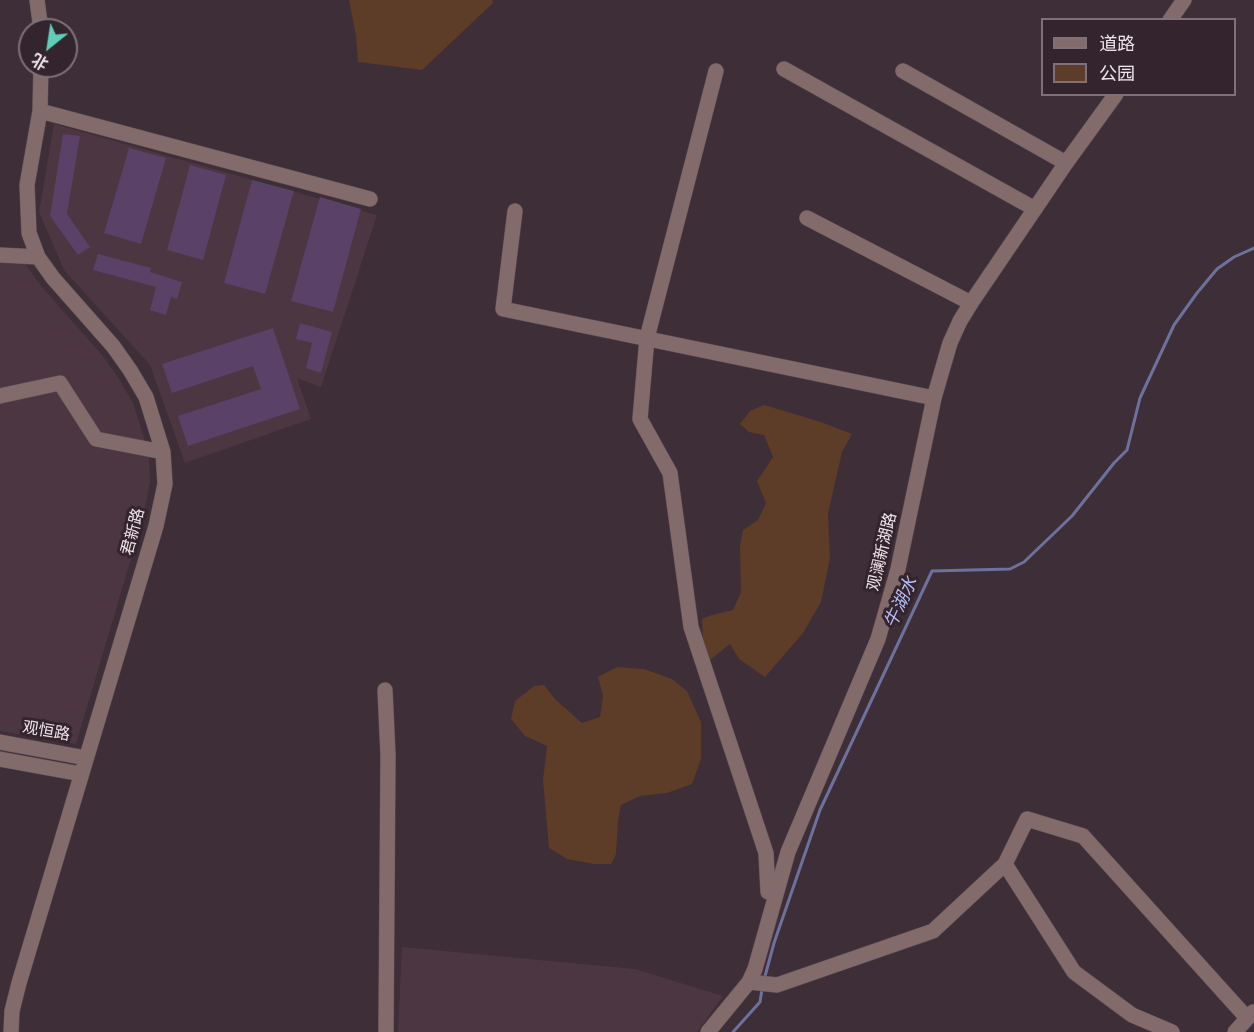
<!DOCTYPE html>
<meta charset="utf-8">
<style>
body{margin:0}
#map{position:relative;width:1254px;height:1032px;overflow:hidden;background:#3e2e37;font-family:"Titillium Web","Noto Sans SC",sans-serif}
canvas{display:block}
.legend{position:absolute;left:1041px;top:18px;width:195px;height:78px;box-sizing:border-box;background:#34242d;border:2px solid #7f7179;margin:0;padding:8px 10px;list-style:none;font-size:18px;color:#f0e5ea}
.legend li{display:flex;align-items:center;gap:12px;height:30px}
.legend b{width:30px;border:2px solid #7f7179}
.north{position:absolute;left:18px;top:18px;width:60px;height:60px;box-sizing:border-box;background:#34242d;border:2px solid #7f7179;border-radius:50%;rotate:210deg;font-size:16px;font-weight:700;line-height:24px;text-align:center;color:#f0e5ea}
.north::after{content:'';display:block;margin:auto;width:21px;height:27px;background:#5eceb8;clip-path:polygon(50% 0,100% 100%,50% 72%,0 100%)}
</style>
<div id="map">
<canvas width="1254" height="1032"></canvas>
<ul class="legend">
<li><b style="height:8px;background:#836b6b"></b>道路</li>
<li><b style="height:16px;background:#5d3c28"></b>公园</li>
</ul>
<div class="north">北</div>
</div>
<script>
const context = document.querySelector('canvas').getContext('2d');
context.lineJoin = 'round';
function fill(path, color) { context.fillStyle = color; context.fill(path, 'evenodd'); }
const shape = rows => new Path2D(rows.map(r => 'M' + r).join(''));
function strokePath(path, color, width, dash) { context.strokeStyle = color; context.lineWidth = width; context.lineCap = dash ? 'butt' : 'round'; context.setLineDash(dash || []); context.stroke(path); }
function drawText(font, color, halo, rows, align = 'center') {
  context.font = font + ' "Titillium Web","Noto Sans SC",sans-serif'; context.lineWidth = 6; context.setLineDash([]); context.textBaseline = 'middle'; context.strokeStyle = halo; context.fillStyle = color; for (const [text, x, y, turn = 0] of rows) {
    context.save(); context.translate(x, y); context.rotate((+turn || 0) * Math.PI / 180); context.textAlign = isNaN(turn) ? turn : align; if (halo) context.strokeText(text, 0, 0); context.fillText(text, 0, 0); context.restore();
  }
}
fill(shape([
 [54,124,377,215,321,387,297,378,311,419,185,463,150,365,64,270,39,212],
 [0,259,25,264,42,287,102,355,118,377,133,403,149,454,150,483,142,522,76,744,0,731],
 [402,947,635,969,723,996,697,1032,398,1032]
]), '#4c3642');
fill(shape([
 [349,0,492,0,493,3,422,70,358,62,356,36],
 [764,405,821,422,852,434,842,452,828,514,830,558,821,602,803,633,765,677,739,659,730,644,710,660,703,644,702,619,712,615,733,610,741,592,740,546,743,530,758,520,766,503,757,481,773,457,764,435,749,432,740,424,750,411],
 [617,667,644,669,672,679,687,691,701,722,701,759,692,784,667,793,640,796,621,805,618,821,616,854,611,864,594,864,567,859,549,848,543,780,547,746,525,736,511,719,515,701,534,686,544,685,555,699,582,723,600,717,603,696,598,677]
]), '#5d3c28');
strokePath(shape([
 [764,980,774,943,820,810,932,571,1010,569,1024,562,1072,516,1114,463,1127,450,1140,398,1174,325,1197,293,1217,269,1234,257,1254,248],
 [733,1032,760,1002,762,989]
]), '#6c719e', 3);
fill(shape([
 [63,134,80,136,67,214,90,247,78,255,50,216],
 [129,148,166,158,141,244,104,233],
 [190,165,226,175,203,260,167,250],
 [252,180,294,191,265,294,224,283],
 [320,197,361,209,333,312,291,301],
 [98,254,151,268,150,272,182,282,177,299,171,297,166,315,150,310,156,287,93,270],
 [300,323,332,332,321,373,306,368,312,343,296,339],
 [273,328,300,409,188,446,178,416,261,389,253,366,172,393,162,364]
]), '#594168');
const minor = shape([
 [37,0,41,30],
 [1170,20,1184,0],
 [784,69,1035,209],
 [716,71,647,338,640,419,670,473,691,627,766,853,768,892],
 [903,71,1066,163],
 [40,111,370,199],
 [515,211,503,309,934,398],
 [807,218,971,303],
 [0,255,38,257],
 [0,396,60,383,96,439,163,452],
 [385,690,388,755,386,1032],
 [0,742,86,758],
 [0,759,81,774],
 [1005,864,1074,972,1132,1015,1172,1032],
 [749,982,777,985,933,931,1005,864,1027,819,1083,836,1247,1018],
 [11,1032,12,1011,19,983,156,526,165,484,163,452,146,397,130,370,113,346,53,278,38,257,29,233,27,185,40,111,41,66],
 [708,1032,749,982,755,969,788,852,878,639,898,569,934,398,950,343,960,321,971,303,1066,163,1116,94],
 [1235,1032,1253,1012]
]);
strokePath(minor, '#5a4b54', 16);
strokePath(minor, '#836b6b', 15);
drawText('16px', '#f0e5ea', '#34242d', [
 ["君新路",134,532,-75],
 ["观澜新湖路",883,552,-77],
 ["观恒路",46,732,10]
]);
drawText('italic 18px', '#b6bef6', '#34242d', [
 ["牛湖水",902,603,-65]
]);
</script>
